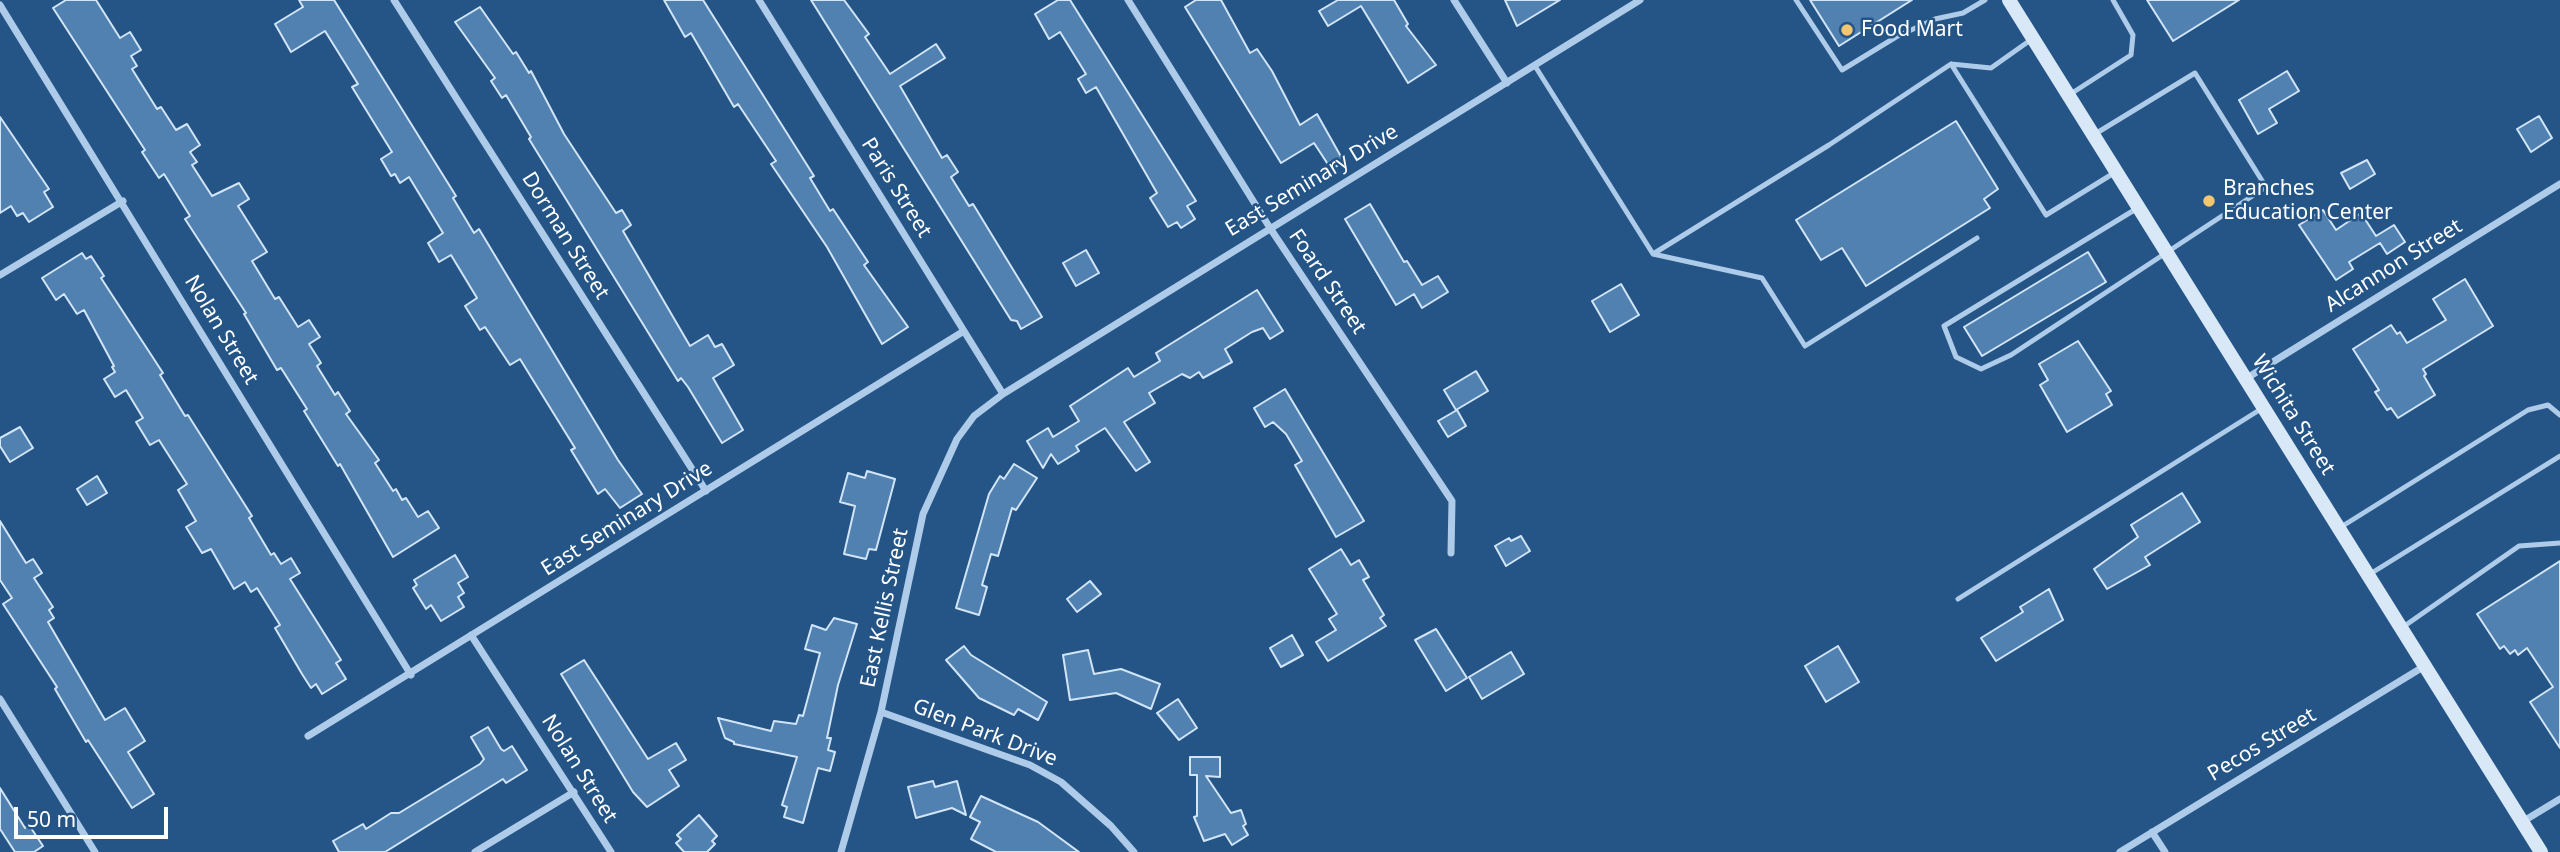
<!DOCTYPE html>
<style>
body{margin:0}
#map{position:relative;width:2560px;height:852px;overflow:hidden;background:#245586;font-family:"Noto Sans",sans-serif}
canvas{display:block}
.scale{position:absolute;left:14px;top:807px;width:154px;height:32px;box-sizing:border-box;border:4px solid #fff;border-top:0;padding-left:9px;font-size:21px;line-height:24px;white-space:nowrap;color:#fff;-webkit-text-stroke:5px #245586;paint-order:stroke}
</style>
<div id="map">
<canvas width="2560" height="852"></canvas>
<div class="scale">50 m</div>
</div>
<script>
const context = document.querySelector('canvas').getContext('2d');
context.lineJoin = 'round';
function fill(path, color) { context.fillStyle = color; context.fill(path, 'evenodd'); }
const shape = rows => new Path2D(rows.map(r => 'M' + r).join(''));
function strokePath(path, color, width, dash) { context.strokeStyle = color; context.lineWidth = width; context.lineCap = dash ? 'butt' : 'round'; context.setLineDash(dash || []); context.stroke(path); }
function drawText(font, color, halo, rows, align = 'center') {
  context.font = font + ' "Noto Sans",sans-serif'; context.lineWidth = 5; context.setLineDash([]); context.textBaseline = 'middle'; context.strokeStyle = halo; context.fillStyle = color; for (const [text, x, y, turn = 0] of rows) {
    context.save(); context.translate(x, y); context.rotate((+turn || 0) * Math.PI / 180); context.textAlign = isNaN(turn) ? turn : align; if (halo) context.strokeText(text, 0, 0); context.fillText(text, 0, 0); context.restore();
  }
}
const building = shape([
 [66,0,96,0,120,38,130,32,141,50,131,56,137,66,132,69,157,109,161,107,176,130,187,124,200,145,190,152,197,162,192,165,212,196,239,183,249,199,238,206,267,252,252,261,275,299,279,297,298,327,309,320,320,337,309,344,321,363,317,366,335,395,338,392,350,411,346,414,379,460,375,463,393,491,396,489,402,500,406,498,418,517,428,511,439,528,393,557,340,464,338,466,304,411,307,409,281,368,277,370,244,314,246,313,185,219,190,216,164,174,159,178,142,152,145,150,53,8,66,0],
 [299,0,334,0,456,196,453,198,474,233,479,229,618,460,642,494,620,508,605,489,598,494,571,450,575,448,520,359,510,365,485,327,480,330,465,306,477,298,451,255,439,262,428,243,443,233,409,177,400,183,395,174,391,176,381,159,392,152,352,87,358,84,325,31,291,52,275,24,303,7,299,0],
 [664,0,703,0,814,176,810,178,830,211,833,209,868,262,864,265,908,327,882,344,827,247,771,164,776,161,738,104,734,107,691,33,685,37,664,0],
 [811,0,844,0,869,34,865,37,890,74,936,44,945,58,900,86,942,158,947,155,958,172,951,177,969,206,973,204,1042,317,1021,329,1017,321,1011,320,811,0],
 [1058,0,1070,0,1196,201,1187,206,1195,219,1181,228,1177,222,1168,227,1150,198,1157,193,1096,87,1086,93,1078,79,1086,74,1060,32,1049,39,1035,14,1058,0],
 [1196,0,1221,0,1250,53,1257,49,1272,71,1300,125,1317,114,1344,162,1331,169,1314,143,1281,163,1185,7,1196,0],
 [1338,0,1394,0,1408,24,1406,26,1436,65,1408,83,1361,6,1328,26,1319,11,1338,0],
 [1505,0,1560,0,1517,26,1505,0],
 [1810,0,1912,0,1839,46,1810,0],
 [2147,0,2239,0,2173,41,2147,0],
 [480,7,513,54,516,52,529,73,531,71,564,134,616,213,622,210,631,225,623,231,690,346,708,335,715,347,722,344,734,365,713,378,743,430,722,443,688,387,681,378,678,381,529,139,531,137,506,95,502,98,491,81,495,78,455,22,480,7],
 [2287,71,2299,91,2269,109,2277,123,2258,134,2239,100,2287,71],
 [2539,116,2552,138,2531,152,2517,129,2539,116],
 [0,117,49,189,44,192,53,207,29,222,23,213,17,216,11,206,0,213,0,117],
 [1956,121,1998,189,1984,199,1990,208,1866,286,1842,248,1821,260,1796,220,1956,121],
 [2367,160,2375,174,2350,189,2341,173,2367,160],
 [1370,204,1404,262,1407,261,1422,285,1438,276,1448,292,1422,308,1414,294,1396,305,1345,219,1370,204],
 [2323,210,2336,230,2361,213,2376,236,2394,225,2405,242,2387,254,2380,243,2349,262,2353,269,2336,280,2299,225,2323,210],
 [1086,250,1099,273,1076,286,1063,263,1086,250],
 [2088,252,2106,282,1982,356,1964,327,2088,252],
 [82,253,86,259,91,256,104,276,101,278,163,373,160,375,185,416,188,415,252,516,249,518,271,555,274,553,281,564,291,558,300,573,290,579,341,660,336,663,346,679,322,694,316,684,311,688,302,674,275,628,280,625,257,588,251,592,245,582,234,589,211,549,202,553,186,527,196,521,178,490,187,484,159,440,150,445,136,422,143,418,126,390,115,397,104,379,115,372,112,367,114,366,84,310,77,314,64,294,56,300,42,278,82,253],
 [2465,279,2493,326,2423,369,2426,374,2424,376,2435,395,2398,418,2391,408,2387,410,2375,392,2379,390,2353,349,2391,325,2397,334,2400,332,2407,343,2446,320,2433,299,2465,279],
 [1621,284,1639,315,1610,332,1592,301,1621,284],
 [1257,290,1283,331,1270,339,1263,328,1252,332,1225,349,1232,362,1203,378,1199,372,1190,378,1182,374,1149,393,1155,403,1124,422,1150,462,1136,471,1105,428,1076,446,1079,451,1058,464,1051,454,1043,468,1027,441,1048,428,1053,437,1079,421,1070,406,1128,368,1134,377,1160,361,1156,353,1257,290],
 [2078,341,2111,391,2106,394,2112,405,2067,432,2040,385,2048,380,2039,364,2078,341],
 [1476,371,1488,391,1456,410,1444,390,1476,371],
 [1285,389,1364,521,1336,537,1295,465,1302,461,1286,434,1273,422,1265,427,1254,408,1285,389],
 [1457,410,1466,426,1448,437,1438,421,1457,410],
 [20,427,33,448,10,462,0,446,0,438,20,427],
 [1014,464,1037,478,1016,510,1012,508,998,556,991,554,982,585,987,587,979,615,956,608,989,494,1000,476,1004,479,1014,464],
 [867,471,895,479,876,550,869,549,866,559,844,554,855,506,840,502,848,473,865,478,867,471],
 [97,476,107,493,87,505,77,489,97,476],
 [2182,493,2200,522,2145,557,2150,565,2107,589,2094,569,2138,537,2131,525,2182,493],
 [0,521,26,563,33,559,42,573,34,578,53,607,49,610,54,618,48,622,105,720,125,708,145,741,128,752,154,794,132,808,88,740,86,742,55,689,57,687,3,604,12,598,0,580,0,521],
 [1521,536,1530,551,1506,566,1495,546,1509,538,1511,541,1521,536],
 [1341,549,1351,565,1359,560,1369,577,1363,580,1384,615,1380,618,1386,626,1328,661,1316,642,1336,630,1329,619,1337,614,1309,569,1341,549],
 [455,555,468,577,458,583,464,593,458,597,464,607,441,621,431,605,426,609,413,588,417,585,414,580,455,555],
 [2560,561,2560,748,2530,702,2553,687,2527,648,2518,655,2515,650,2510,654,2504,646,2500,649,2477,614,2560,561],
 [1090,581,1101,594,1077,612,1067,599,1090,581],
 [2049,589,2063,620,1996,661,1981,638,2023,612,2020,607,2049,589],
 [834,618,857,624,838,685,827,738,831,738,828,750,835,752,830,771,818,768,803,823,784,817,787,807,782,805,797,757,734,744,734,742,725,738,718,718,771,731,774,721,796,724,799,715,803,716,820,653,805,649,812,625,826,630,834,618],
 [1436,629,1467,678,1446,691,1415,640,1436,629],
 [1292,635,1303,655,1281,667,1270,648,1292,635],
 [964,646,971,655,1047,702,1038,720,1018,709,1014,715,979,698,946,660,964,646],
 [1838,646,1859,682,1826,702,1805,666,1838,646],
 [1088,650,1094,674,1121,669,1160,684,1151,709,1116,693,1070,700,1063,655,1088,650],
 [1511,652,1524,674,1482,699,1469,677,1511,652],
 [584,660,648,759,676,743,686,760,669,770,679,786,647,807,633,792,561,674,584,660],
 [1178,699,1197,728,1179,740,1157,713,1178,699],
 [488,727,501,749,504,751,512,746,527,770,506,783,503,779,385,852,339,852,333,841,363,824,366,829,391,813,399,813,480,764,484,759,471,737,488,727],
 [1190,757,1220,757,1220,777,1206,776,1231,813,1241,810,1246,824,1243,826,1248,835,1232,845,1225,834,1204,841,1194,817,1197,816,1197,775,1190,775,1190,757],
 [933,781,935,787,957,781,966,815,952,808,916,818,908,787,933,781],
 [0,788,25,828,29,825,43,846,34,852,15,852,0,829,0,788],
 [981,796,1038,822,1079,852,996,852,971,839,980,822,970,817,981,796],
 [699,815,717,836,712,841,715,844,707,852,684,852,676,843,681,839,677,835,699,815]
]);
fill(building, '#5081b0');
strokePath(building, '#d2e5f7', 2);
strokePath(shape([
 [1796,0,1842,70,1896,37,1935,19,1963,13,1985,0],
 [1951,64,2046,215,2114,173],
 [1535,66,1653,254,1762,278,1805,346,1977,238],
 [2069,95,2131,55,2133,35,2113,0],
 [2095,134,2195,73,2266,187,2011,355,1981,369,1956,357,1944,326,2136,209],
 [1653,254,1829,145,1951,64,1991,68,2032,39],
 [2341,527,2528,410,2548,405,2560,415],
 [2370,574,2560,456],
 [1958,599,2261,409],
 [2403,627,2519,546,2560,543]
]), '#aecce9', 5);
strokePath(shape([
 [394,0,706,491],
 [759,0,1003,394],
 [1128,0,1270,228,1452,501,1451,553],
 [1454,0,1507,83],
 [0,5,411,675],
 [0,275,123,201],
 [2247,378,2560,184],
 [471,635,611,852],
 [0,699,95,852],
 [881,712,1030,765,1061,782,1111,826,1134,852],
 [308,736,964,331],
 [2522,822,2560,799],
 [2152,832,2165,852],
 [475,852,574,792],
 [841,852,881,712,923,514,957,439,974,416,1003,394,1640,0],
 [2120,852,2423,667]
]), '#aecce9', 7);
strokePath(shape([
 [2009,0,2541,852]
]), '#d9e8f7', 14);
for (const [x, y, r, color] of [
 [1847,30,7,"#f4c671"],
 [2209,201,7,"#f4c671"]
]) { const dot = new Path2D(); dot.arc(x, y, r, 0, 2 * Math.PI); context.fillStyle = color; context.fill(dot); strokePath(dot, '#245586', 2.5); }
drawText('21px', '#fff', '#245586', [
 ["Food Mart",1861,30],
 ["Branches",2223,189],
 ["Education Center",2223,213]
], 'left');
drawText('21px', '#fff', '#245586', [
 ["East Seminary Drive",1312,181,-31],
 ["Paris Street",896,188,58],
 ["Dorman Street",565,236,58],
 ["Alcannon Street",2394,266,-32],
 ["Foard Street",1327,282,56],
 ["Nolan Street",221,330,59],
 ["Wichita Street",2293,415,58],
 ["East Seminary Drive",627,519,-32],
 ["East Kellis Street",885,608,-78],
 ["Glen Park Drive",985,733,21],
 ["Pecos Street",2262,745,-31],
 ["Nolan Street",579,769,58]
]);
</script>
